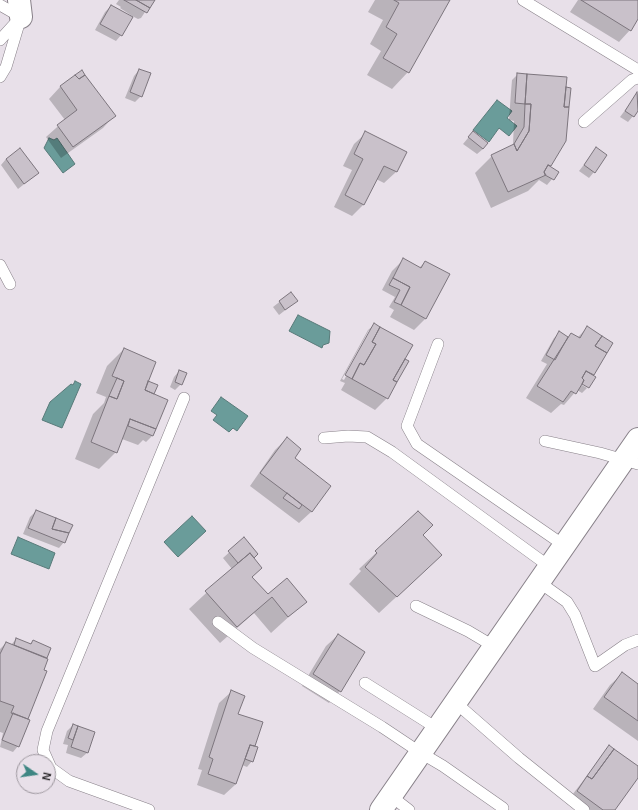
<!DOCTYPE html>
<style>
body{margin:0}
#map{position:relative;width:638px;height:810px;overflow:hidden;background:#e8e0e9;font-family:Helvetica,sans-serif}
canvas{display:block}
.north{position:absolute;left:16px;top:754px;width:40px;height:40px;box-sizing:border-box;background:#e8e0e9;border:1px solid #9d979e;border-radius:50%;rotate:103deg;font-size:11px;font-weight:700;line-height:16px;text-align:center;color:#2d2a2d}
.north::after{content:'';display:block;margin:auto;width:14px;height:18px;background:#3e8683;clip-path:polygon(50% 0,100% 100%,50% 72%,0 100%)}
</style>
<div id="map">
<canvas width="638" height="810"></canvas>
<div class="north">N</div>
</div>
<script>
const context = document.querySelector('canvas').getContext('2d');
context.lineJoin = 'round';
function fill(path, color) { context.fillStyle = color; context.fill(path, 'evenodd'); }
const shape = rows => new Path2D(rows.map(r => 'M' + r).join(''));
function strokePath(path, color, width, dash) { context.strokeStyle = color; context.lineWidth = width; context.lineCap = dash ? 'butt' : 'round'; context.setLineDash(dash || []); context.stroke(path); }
const water = shape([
 [497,100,512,111,507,118,517,126,509,136,499,128,489,142,473,130,497,100],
 [49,138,54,140,57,138,75,164,63,173,44,148,49,138],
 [298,315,330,331,329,343,323,345,322,348,289,331,298,315],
 [75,381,81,384,62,428,42,420,50,402,71,384,73,385,75,381],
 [221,397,248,416,237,431,233,428,229,432,213,420,217,415,211,411,221,397],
 [192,516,206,531,178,557,164,542,192,516],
 [18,537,55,553,49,569,11,554,18,537]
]);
fill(water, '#6a9c9a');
strokePath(water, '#587a79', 1);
fill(shape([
 [119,0,153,0,141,18,138,19,132,16,121,35,116,41,95,30,105,12,111,6,131,17,132,16,120,8,121,7,116,4],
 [375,0,449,0,408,72,392,89,367,75,381,51,370,44,383,20,368,12],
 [578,0,638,0,638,18,630,30,619,42,570,12],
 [139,70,141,96,135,102,125,98,134,76],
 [82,71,114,116,103,128,61,158,46,137,65,120,49,99,60,87],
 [518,74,565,141,549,167,558,172,547,185,539,180,528,191,491,208,475,173,492,156,511,147,513,144,514,121,509,120,511,92,512,80],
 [638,93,638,110,628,122,620,117],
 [473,132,483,149,477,154,463,144],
 [366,133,406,152,396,172,384,183,376,179,364,204,352,216,334,207,352,170,343,166,354,144],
 [596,149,594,172,589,178,579,171],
 [6,159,38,173,18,189,1,165],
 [403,260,419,268,425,262,426,318,414,330,390,317,394,310,389,307,395,297,382,290,392,271],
 [291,293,297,301,279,315,273,307],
 [374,325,403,360,387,398,375,410,341,390,345,383,340,381,368,330],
 [369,330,371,330,344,380,342,379],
 [587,328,612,343,593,375,582,385,587,388,582,393,577,390,564,405,561,404,551,413,526,398,547,364,541,361,554,338,560,333,567,338,571,334,577,338],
 [124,349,152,394,167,400,152,436,146,442,143,440,138,445,122,439,116,452,99,469,75,459,93,414,104,403,106,397,96,393,107,366],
 [179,371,181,384,175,390,170,387,174,377],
 [287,438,294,458,329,486,311,512,299,523,250,486,275,450],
 [36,511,64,542,59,548,23,534,30,517],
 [418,513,422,535,424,571,379,613,349,584,361,571,359,569],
 [244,539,253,558,251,577,268,595,305,602,271,633,254,613,220,643,189,609,232,569,223,558],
 [338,635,340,691,329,703,302,686,326,646],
 [16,639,30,644,33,641,50,648,45,659,43,671,46,672,26,720,18,746,13,752,0,747,3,733,0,732,0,649,6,643,11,645],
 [622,674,638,685,638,741,593,709,610,685],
 [231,692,237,715,255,746,252,761,247,767,242,765,236,784,224,795,197,785,202,770,198,769,219,703],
 [73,725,94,733,87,753,81,758,66,753,68,745,63,744,67,731],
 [609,747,638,767,638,777,614,810,575,810,566,803]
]), '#0003');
const building = shape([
 [124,0,136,0,150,8,147,13,124,0],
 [136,0,155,0,150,8,136,0],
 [394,0,450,0,409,73,383,58,397,34,386,27,399,3,394,0],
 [581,0,638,0,638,19,631,31,581,0],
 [111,5,133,17,122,36,100,24,111,5],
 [139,69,151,73,142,97,130,92,139,69],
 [82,70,85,75,79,79,75,75,82,70],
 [517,73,527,74,525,104,515,103,517,73],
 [527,74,567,77,564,107,569,107,566,141,551,166,548,165,544,172,546,175,508,192,491,155,514,144,517,151,529,131,531,104,525,104,527,74],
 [75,75,79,79,85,75,116,116,73,147,57,125,77,110,60,86,75,75],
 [566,87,571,88,569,107,564,107,566,87],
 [637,92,638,111,634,117,625,111,637,92],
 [525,104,531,104,529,131,517,151,514,144,524,127,525,104],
 [365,131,407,152,397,172,384,166,364,205,345,195,363,159,354,154,365,131],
 [473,131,488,143,483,149,468,137,473,131],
 [596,147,607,155,595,173,584,165,596,147],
 [20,148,39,173,24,184,6,159,20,148],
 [548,165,559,172,554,180,545,175,544,172,548,165],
 [403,258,421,268,425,261,450,274,426,319,401,305,410,287,393,278,403,258],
 [393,278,410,287,401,305,394,302,400,290,389,285,393,278],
 [291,292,298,301,285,310,279,301,291,292],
 [374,323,380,327,372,342,376,344,364,365,360,363,352,379,345,375,374,323],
 [587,326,602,336,595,346,607,353,594,375,586,371,582,378,584,380,582,384,576,394,571,391,563,402,537,386,571,333,580,338,587,326],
 [380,327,413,345,393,380,397,382,388,399,352,379,360,363,364,365,376,344,372,342,380,327],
 [559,331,568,337,555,360,546,355,559,331],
 [602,336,613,343,607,353,595,346,602,336],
 [124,348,156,362,145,390,168,400,156,429,130,419,117,453,91,442,109,396,117,399,124,381,112,376,124,348],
 [405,359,409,361,397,382,393,380,405,359],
 [179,370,187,373,182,385,175,382,179,370],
 [586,371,596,377,589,388,582,384,584,380,582,378,586,371],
 [117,378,124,381,117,399,109,396,117,378],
 [148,381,158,385,154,394,145,390,148,381],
 [130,419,156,429,153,436,128,426,130,419],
 [287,437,301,449,295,458,331,486,312,512,260,473,287,437],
 [287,493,302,505,299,509,283,498,287,493],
 [36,510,56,518,52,529,69,533,65,543,28,528,36,510],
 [418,511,433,525,423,535,442,555,397,597,365,567,377,553,375,551,418,511],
 [56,518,73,525,69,533,52,529,56,518],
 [244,537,258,554,254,558,250,553,238,563,228,551,244,537],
 [250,553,262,568,252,577,268,594,287,578,307,602,288,617,272,597,237,627,205,591,250,553],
 [338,634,365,652,341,692,313,674,338,634],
 [16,638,31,644,33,640,51,648,47,658,14,645,16,638],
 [6,642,48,659,44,670,47,671,28,719,11,713,14,706,0,701,0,654,6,642],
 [622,672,638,684,638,721,604,697,622,672],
 [231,690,245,696,238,714,263,722,255,746,250,745,236,784,208,774,213,759,209,757,231,690],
 [13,713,30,720,19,747,2,740,13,713],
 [73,724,78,726,73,740,68,738,73,724],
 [78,726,95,732,88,753,71,747,78,726],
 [250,745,258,747,253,762,245,759,250,745],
 [609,745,614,749,592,779,587,776,609,745],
 [614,749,638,766,638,778,615,810,603,810,577,791,587,776,592,779,614,749]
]);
fill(building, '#c9c1ca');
strokePath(building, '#7c757d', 1);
const service = shape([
 [523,0,638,70],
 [0,5,21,17],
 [0,40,19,19],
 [0,77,6,67,21,17],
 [584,122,632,80,638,78],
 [0,265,10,284],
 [438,344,407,426,417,444,565,546],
 [324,438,348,436,367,437,392,452,550,567],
 [545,441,600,453,638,464],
 [539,582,567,602,575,615,595,666,625,645,638,640],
 [416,606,468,631,495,647],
 [218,622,253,648,382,727,421,753,443,766,503,808],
 [365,683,438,729],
 [456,703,519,758,584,810],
 [391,796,409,810],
 [149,810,69,781,51,768,43,750,47,731,184,398]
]);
const minor = shape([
 [19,0,21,17]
]);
const tertiary = shape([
 [381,810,638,439]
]);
strokePath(service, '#888189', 12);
strokePath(minor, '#888189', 24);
strokePath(tertiary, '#888189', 24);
strokePath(service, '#fff', 11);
strokePath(minor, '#fff', 22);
strokePath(tertiary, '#fff', 22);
</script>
